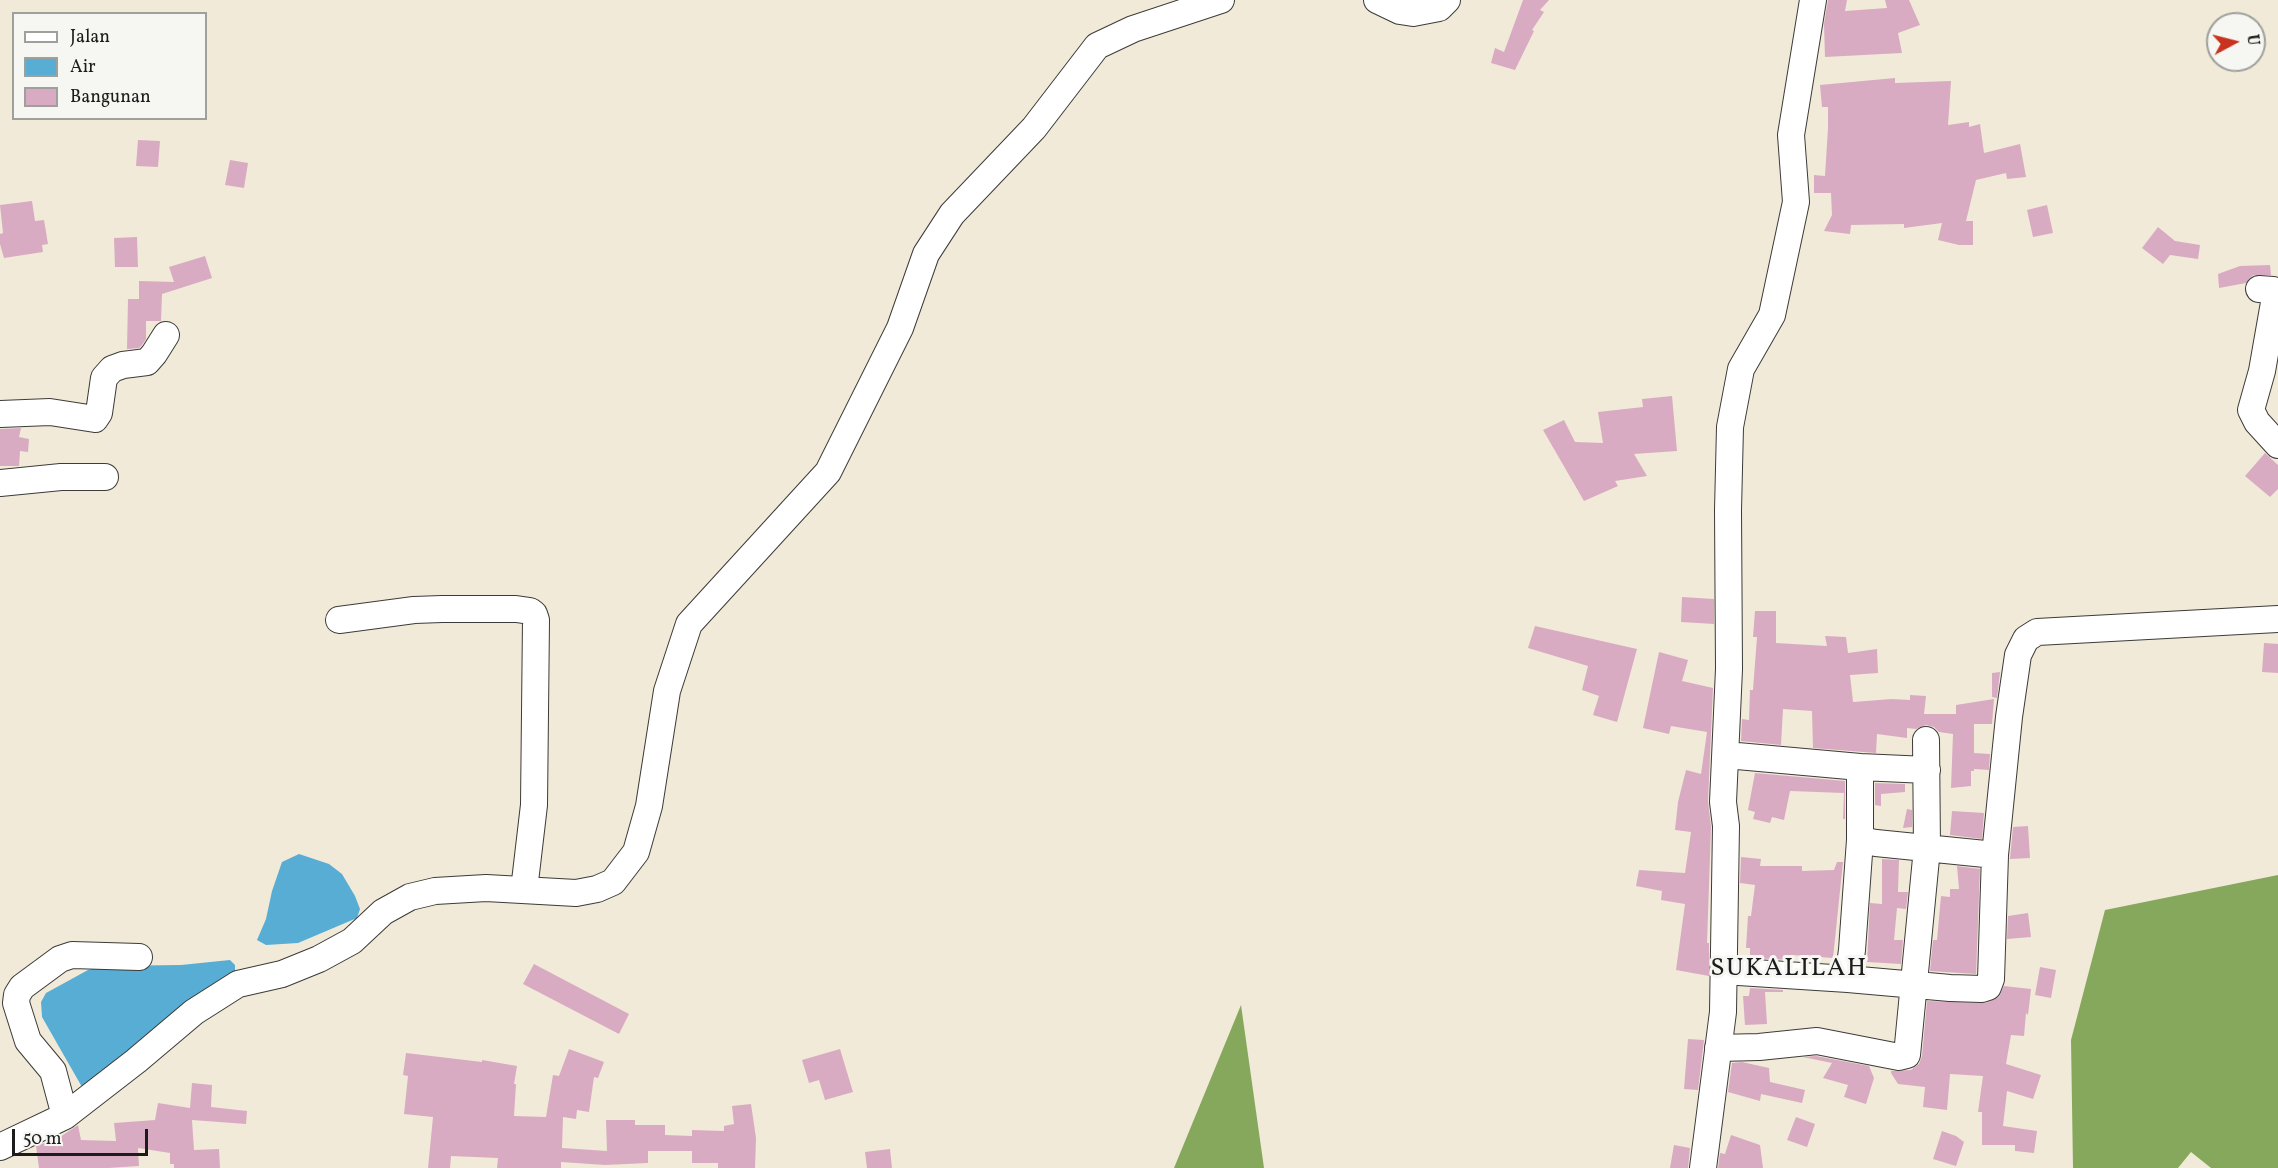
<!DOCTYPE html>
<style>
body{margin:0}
#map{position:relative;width:2278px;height:1168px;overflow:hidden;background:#f1ead8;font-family:Vollkorn,serif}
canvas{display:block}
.legend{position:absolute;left:12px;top:12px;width:195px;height:108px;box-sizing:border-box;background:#f6f6f2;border:2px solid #9f9f9c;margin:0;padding:8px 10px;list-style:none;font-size:18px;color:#1c1c1c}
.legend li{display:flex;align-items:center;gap:12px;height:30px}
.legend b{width:30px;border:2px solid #9f9f9c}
.north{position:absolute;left:2206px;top:12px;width:60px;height:60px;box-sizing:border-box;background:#f6f6f2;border:2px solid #9f9f9c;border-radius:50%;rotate:83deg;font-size:16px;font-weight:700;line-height:24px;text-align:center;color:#1c1c1c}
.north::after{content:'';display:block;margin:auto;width:21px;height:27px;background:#c8321e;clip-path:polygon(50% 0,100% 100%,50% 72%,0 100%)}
.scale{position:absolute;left:12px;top:1129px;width:136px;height:27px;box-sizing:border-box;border:3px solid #1c1c1c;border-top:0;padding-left:8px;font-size:18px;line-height:21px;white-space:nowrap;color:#1c1c1c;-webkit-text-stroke:4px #f6f6f2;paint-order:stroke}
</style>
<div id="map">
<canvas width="2278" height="1168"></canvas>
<ul class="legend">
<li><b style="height:8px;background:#fff"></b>Jalan</li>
<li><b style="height:16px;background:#57add4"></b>Air</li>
<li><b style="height:16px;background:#d8abc2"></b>Bangunan</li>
</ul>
<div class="north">U</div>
<div class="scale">50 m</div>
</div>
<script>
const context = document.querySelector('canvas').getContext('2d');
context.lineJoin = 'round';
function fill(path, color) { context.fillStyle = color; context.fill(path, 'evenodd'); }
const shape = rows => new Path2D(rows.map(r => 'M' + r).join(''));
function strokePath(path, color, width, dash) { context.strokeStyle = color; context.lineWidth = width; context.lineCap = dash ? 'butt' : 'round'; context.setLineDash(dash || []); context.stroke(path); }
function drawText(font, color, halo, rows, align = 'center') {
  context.font = font + ' Vollkorn,serif'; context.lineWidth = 6; context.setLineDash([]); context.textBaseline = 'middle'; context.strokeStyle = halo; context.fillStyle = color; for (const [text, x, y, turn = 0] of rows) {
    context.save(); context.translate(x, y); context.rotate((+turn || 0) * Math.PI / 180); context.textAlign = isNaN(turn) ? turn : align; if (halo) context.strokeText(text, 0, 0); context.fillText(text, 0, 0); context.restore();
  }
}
fill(shape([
 [2278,875,2278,1168,2211,1168,2191,1152,2178,1168,2073,1168,2071,1040,2105,910],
 [1241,1005,1264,1168,1174,1168]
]), '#86a85c');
fill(shape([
 [299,854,329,864,342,874,355,896,360,909,357,918,298,943,266,945,257,940,266,919,272,891,282,862],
 [230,960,235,965,235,974,82,1087,42,1017,41,1002,46,993,88,970,104,966,181,965]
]), '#57add4');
fill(shape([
 [1523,0,1549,0,1540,10,1544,12,1532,30,1534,31,1515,70,1491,63,1495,48,1504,52],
 [1828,0,1847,0,1845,11,1887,8,1885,0,1909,0,1920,25,1898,33,1902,53,1825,57,1824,24],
 [1895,78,1895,83,1951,81,1948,125,1969,122,1969,127,1980,124,1984,153,2020,144,2026,177,2007,179,2006,173,1976,180,1966,221,1973,221,1973,245,1959,245,1938,240,1942,223,1904,228,1904,224,1851,225,1850,234,1824,231,1832,215,1831,193,1814,193,1814,175,1825,176,1828,128,1828,107,1822,107,1820,85],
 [138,140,160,141,158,167,136,166],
 [230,160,248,163,244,188,225,185],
 [32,201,35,221,44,220,48,244,42,245,43,252,4,258,0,244,0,234,3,233,0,205],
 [2047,205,2053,233,2033,237,2027,210],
 [2158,227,2175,241,2200,245,2198,259,2170,255,2163,264,2142,248],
 [137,237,138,267,115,267,114,238],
 [205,256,212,278,162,294,161,321,146,321,146,339,142,345,139,348,127,349,128,299,139,299,139,281,174,282,169,267],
 [2270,265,2271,275,2253,275,2246,283,2219,288,2218,274,2240,266],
 [1672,396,1677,451,1634,454,1647,476,1615,481,1618,486,1584,501,1543,430,1564,420,1575,442,1603,443,1598,412,1643,407,1642,399],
 [21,428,19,437,29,439,28,452,20,451,19,466,0,466,0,429],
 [2265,453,2278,465,2278,489,2270,497,2245,476],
 [1682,597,1714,599,1714,624,1681,622],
 [1755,611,1776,611,1776,643,1827,646,1825,636,1846,637,1848,653,1877,649,1878,673,1850,675,1853,702,1892,699,1910,700,1910,695,1926,696,1924,714,1956,714,1956,705,1994,699,1992,724,1974,724,1974,753,1990,754,1989,770,1974,769,1974,771,1971,771,1971,786,1951,788,1953,734,1939,732,1934,727,1926,725,1916,729,1907,728,1907,738,1877,734,1876,753,1813,748,1812,711,1783,709,1781,745,1741,741,1742,719,1749,720,1750,690,1753,690,1757,637,1753,637],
 [1535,626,1637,649,1617,722,1593,715,1599,696,1582,690,1588,666,1528,648],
 [2264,643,2278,644,2278,673,2262,672],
 [1659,652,1688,660,1682,681,1713,688,1708,801,1711,827,1707,943,1709,943,1709,976,1676,970,1685,904,1661,900,1662,891,1636,886,1639,870,1685,873,1691,832,1675,830,1678,802,1686,770,1701,774,1707,732,1671,726,1669,734,1643,728],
 [2000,672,1997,698,1992,697,1992,673],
 [1755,773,1845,781,1845,819,1843,819,1844,793,1790,791,1784,820,1772,817,1770,823,1753,819,1755,812,1748,810],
 [1875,783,1905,784,1905,792,1881,794,1881,806,1875,805],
 [1907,809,1912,810,1912,827,1903,828],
 [1952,811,1984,813,1982,839,1950,835],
 [2028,826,2030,858,2010,859,2013,827],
 [1741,857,1761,859,1760,866,1802,866,1802,871,1834,870,1837,862,1843,862,1833,958,1792,955,1792,960,1750,958,1750,948,1746,948,1748,916,1751,916,1755,885,1740,883],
 [1882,859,1899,860,1898,892,1908,892,1906,909,1897,908,1894,940,1903,940,1901,964,1867,962,1870,903,1882,904],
 [1957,866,1980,869,1976,974,1930,971,1933,940,1937,940,1941,896,1950,897,1950,889,1959,889],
 [2028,913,2031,937,2007,939,2008,916],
 [534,964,629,1014,619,1034,523,984],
 [2040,967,2056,970,2051,998,2035,995],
 [2004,986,2031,989,2028,1015,2026,1013,2024,1036,2011,1035,2006,1064,2041,1075,2033,1099,2007,1091,2003,1126,2037,1131,2034,1153,2015,1151,2015,1145,1982,1145,1982,1112,1978,1112,1983,1076,1950,1074,1947,1110,1923,1107,1925,1087,1898,1084,1891,1073,1891,1071,1911,1070,1919,1064,1922,1056,1927,1001,1986,1003,1999,997],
 [1750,988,1783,990,1783,992,1765,992,1767,1024,1745,1025,1743,996,1749,996],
 [1688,1039,1704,1040,1698,1090,1684,1089],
 [569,1049,604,1062,598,1078,594,1077,589,1112,577,1110,576,1119,563,1117,562,1148,607,1151,606,1120,635,1120,635,1125,665,1125,665,1135,692,1136,692,1130,724,1131,724,1126,734,1124,732,1106,751,1104,756,1138,755,1168,718,1168,718,1163,692,1163,692,1151,648,1151,648,1163,605,1165,561,1162,561,1168,497,1168,498,1158,451,1156,450,1168,428,1168,433,1117,404,1114,408,1076,403,1075,406,1053,482,1062,482,1060,517,1066,514,1084,516,1084,514,1116,546,1117,553,1075,559,1076],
 [840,1049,853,1092,825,1100,819,1080,809,1083,802,1060],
 [1816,1056,1869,1066,1874,1078,1866,1104,1844,1097,1848,1085,1823,1078,1832,1063,1803,1057],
 [1742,1062,1769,1068,1770,1082,1805,1090,1802,1103,1761,1094,1760,1101,1728,1092,1732,1063],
 [192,1083,212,1085,211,1107,247,1111,246,1124,192,1120,194,1150,219,1149,220,1168,174,1168,174,1164,170,1164,170,1153,138,1148,139,1166,108,1168,39,1168,36,1146,60,1137,78,1125,81,1140,116,1141,114,1123,155,1120,158,1103,190,1108],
 [1796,1117,1815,1124,1807,1147,1787,1140],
 [1942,1131,1956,1136,1964,1142,1956,1166,1933,1159],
 [1731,1135,1760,1145,1763,1168,1718,1168,1720,1153,1725,1154],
 [1674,1145,1690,1148,1688,1168,1670,1168],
 [890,1149,892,1168,867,1168,865,1152]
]), '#d8abc2');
const minor = shape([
 [1377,0,1400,11,1413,13,1439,8,1447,0],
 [2259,289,2273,290,2275,297,2262,371,2251,410,2257,422,2278,445],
 [0,414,50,412,95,419,99,413,104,378,112,369,123,365,147,362,154,354,166,335],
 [0,483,61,477,105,477],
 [339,620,414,610,442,609,516,609,530,611,534,614,536,620,534,805,524,890],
 [1726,755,1860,767],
 [1860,840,1860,767,1927,770],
 [1723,971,1848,979,1852,950,1860,840,1876,843,1995,855,2009,717,2018,655,2026,639,2037,632,2278,619],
 [1848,979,1950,988,1982,989,1988,987,1991,979,1995,855],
 [1718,1048,1759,1047,1817,1041,1899,1057,1907,1055,1927,848,1926,740],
 [65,1116,53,1071,28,1041,16,1003,17,995,22,987,60,959,72,955,139,957],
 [0,1147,65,1116,136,1061,194,1012,238,984,282,974,319,959,352,941,383,912,410,897,435,891,486,888,576,893,597,889,613,882,636,852,649,806,667,691,689,624,828,472,900,328,926,254,952,214,1034,128,1097,46,1133,29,1221,0],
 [1703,1168,1723,1012,1726,826,1723,802,1729,669,1728,510,1730,427,1741,369,1772,315,1796,202,1791,135,1813,0]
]);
strokePath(minor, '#3c3b38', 28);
strokePath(minor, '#fff', 26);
context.letterSpacing = '1.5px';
drawText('26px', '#1c1c1c', '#f6f6f2', [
 ["SUKALILAH",1789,970]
]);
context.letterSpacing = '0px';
</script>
